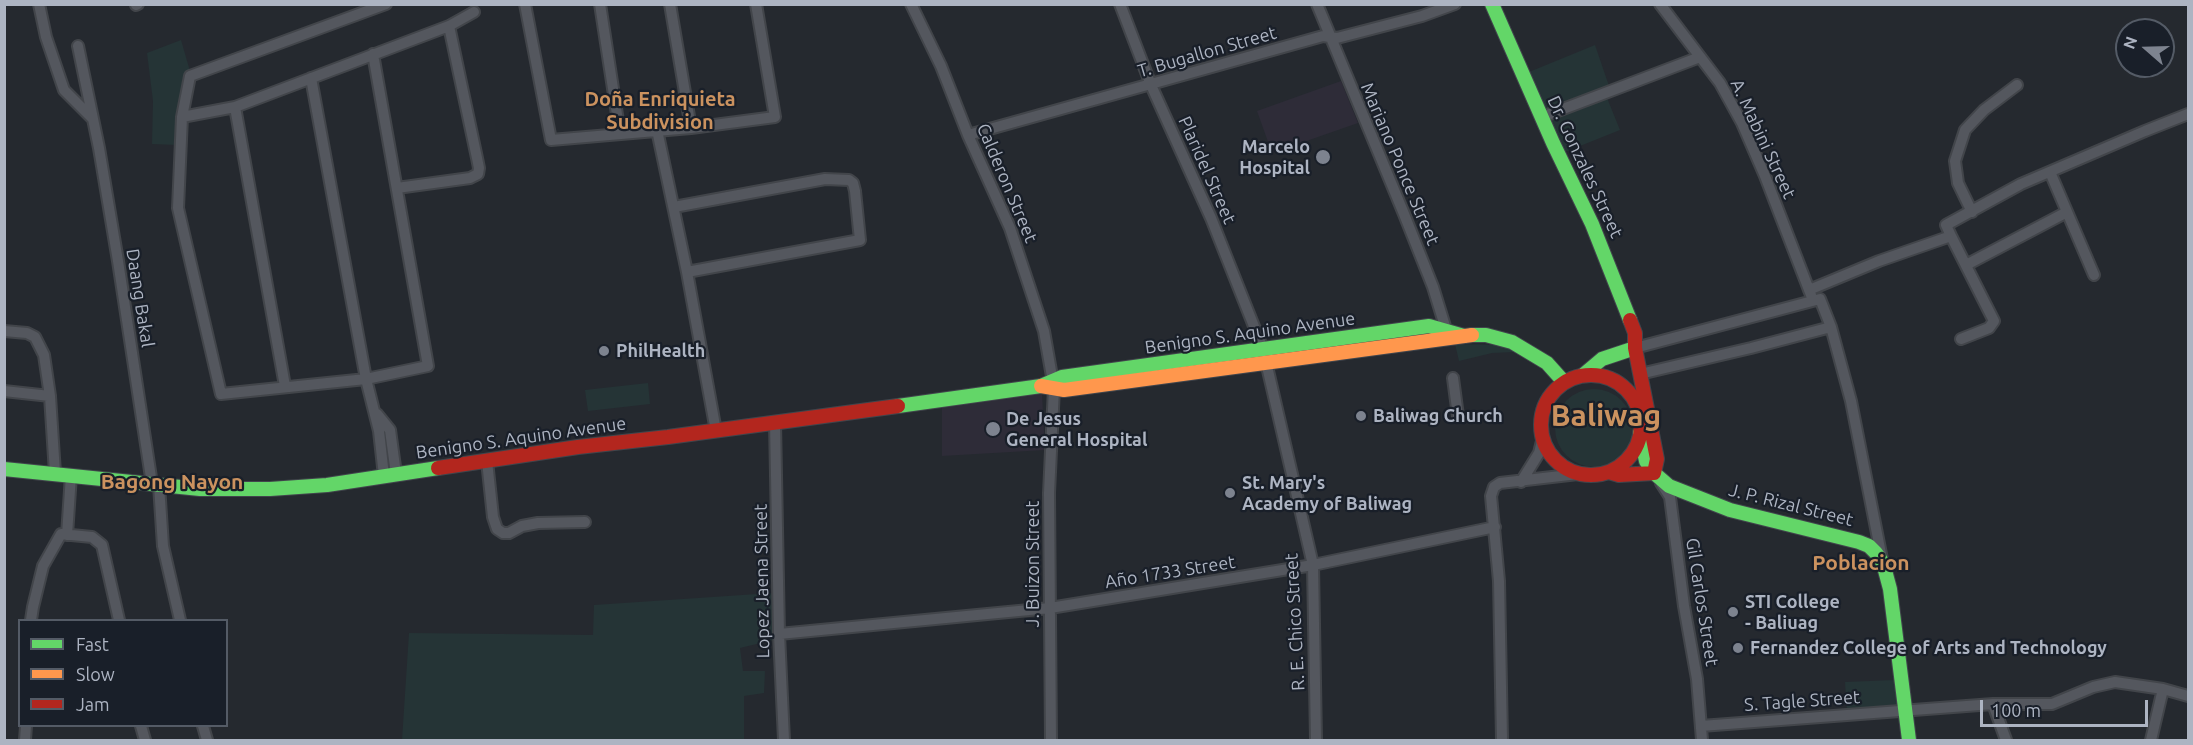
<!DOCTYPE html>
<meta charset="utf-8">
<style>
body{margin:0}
#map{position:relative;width:2193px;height:745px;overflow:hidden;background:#25292f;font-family:Ubuntu,sans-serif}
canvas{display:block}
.frame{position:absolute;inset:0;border:6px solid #adb4c2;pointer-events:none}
.legend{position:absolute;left:18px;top:619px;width:210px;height:108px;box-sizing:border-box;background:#191f29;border:2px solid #545b66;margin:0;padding:8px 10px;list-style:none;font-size:18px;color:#adb4c2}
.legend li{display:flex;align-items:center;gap:12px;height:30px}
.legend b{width:30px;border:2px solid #545b66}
.north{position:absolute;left:2115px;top:18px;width:60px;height:60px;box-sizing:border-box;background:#191f29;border:2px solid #545b66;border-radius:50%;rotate:290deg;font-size:16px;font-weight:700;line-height:24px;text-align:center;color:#adb4c2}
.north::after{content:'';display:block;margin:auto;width:21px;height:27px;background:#7d838f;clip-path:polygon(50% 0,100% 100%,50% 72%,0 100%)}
.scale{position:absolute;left:1980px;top:700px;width:168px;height:27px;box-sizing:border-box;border:3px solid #adb4c2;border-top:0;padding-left:8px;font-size:18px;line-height:21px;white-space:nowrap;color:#adb4c2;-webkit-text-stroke:4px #191f29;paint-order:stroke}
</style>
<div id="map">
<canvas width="2193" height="745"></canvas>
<div class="frame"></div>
<ul class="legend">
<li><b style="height:8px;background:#63d668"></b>Fast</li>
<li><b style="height:8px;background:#ff974d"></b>Slow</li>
<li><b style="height:8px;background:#b3261e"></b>Jam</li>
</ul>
<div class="north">N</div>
<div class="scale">100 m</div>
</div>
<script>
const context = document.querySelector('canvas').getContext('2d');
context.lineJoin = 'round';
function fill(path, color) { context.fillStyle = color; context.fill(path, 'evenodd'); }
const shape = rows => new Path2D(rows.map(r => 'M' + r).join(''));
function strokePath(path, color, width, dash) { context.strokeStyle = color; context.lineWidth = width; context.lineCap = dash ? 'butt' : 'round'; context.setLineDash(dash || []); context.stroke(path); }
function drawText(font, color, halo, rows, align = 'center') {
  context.font = font + ' Ubuntu,sans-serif'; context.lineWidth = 4.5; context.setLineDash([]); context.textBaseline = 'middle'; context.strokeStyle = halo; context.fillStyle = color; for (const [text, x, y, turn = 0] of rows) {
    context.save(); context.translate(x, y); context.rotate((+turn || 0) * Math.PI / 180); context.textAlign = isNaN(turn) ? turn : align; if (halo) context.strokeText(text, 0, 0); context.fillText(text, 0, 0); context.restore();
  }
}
fill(shape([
 [1341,81,1358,123,1272,153,1257,111],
 [1042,394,1045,450,942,456,942,408]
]), '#2e2c38');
fill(shape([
 [181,40,190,71,178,145,152,144,153,101,147,53],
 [1595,45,1609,86,1603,88,1620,130,1565,152,1529,72],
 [1455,344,1504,345,1514,352,1492,353,1459,361],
 [648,383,650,404,588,411,585,390],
 '1555 428a39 39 0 1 1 78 0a39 39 0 1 1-78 0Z',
 [772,593,773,640,740,648,743,671,765,671,764,693,744,696,744,740,402,740,409,633,593,635,594,605],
 [1894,680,1898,708,1847,712,1845,682]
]), '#253436');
const street = shape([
 [39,4,46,37,64,90,92,118],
 [525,4,551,140,691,128,775,117,756,4],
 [600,4,620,134],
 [670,4,691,128],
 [911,4,941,66,968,135,1010,228,1044,331,1054,388,1049,493,1051,740],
 [1120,4,1151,85,1211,218,1263,349,1313,565,1316,740],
 [1317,4,1404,214,1433,287,1448,336],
 [1660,4,1720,83,1742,123,1765,176,1811,295],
 [136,5,138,4],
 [78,46,99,148,118,261,152,484],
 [373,54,428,366,366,379,221,394,178,208,182,117,190,76,386,4],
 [311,78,366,379,379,431,384,476],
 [235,107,285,386],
 [182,117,235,107,449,26,474,12],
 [1542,117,1700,57],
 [657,130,687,272,716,431],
 [968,135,1323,36,1337,38,1422,16,1455,4],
 [2050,172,2094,275],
 [397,188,470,178,478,174,479,168,477,158,449,26],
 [674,207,825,179,849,180,853,183,855,191,860,240,687,272],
 [1972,212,1958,183,1955,161,1965,130,1984,110,2017,85],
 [1951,236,1994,321,1989,328,1961,339],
 [1966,265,2067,212],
 [1809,290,1879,261,1951,236,1946,225,2021,184,2145,131,2188,114],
 [4,331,27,333,35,337,44,355,50,396,55,473],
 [1635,348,1820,299,1831,327,1851,401,1882,559],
 [1640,374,1751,348,1831,327],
 [1453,378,1458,416],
 [4,391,50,396],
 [377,414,390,430,396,474],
 [775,422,779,634,784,740],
 [487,461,493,517,497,529,503,533,509,533,522,526,538,523,585,522],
 [1521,482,1539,453,1543,437],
 [1661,483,1670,497,1684,606,1697,679,1702,740],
 [159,485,163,546,180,620],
 [67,535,71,475],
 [31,620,33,607,43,566,61,534,92,537,102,545,119,620],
 [779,634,1050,608,1313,565,1495,527],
 [1993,704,2006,740],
 [141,726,145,740],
 [203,726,207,740],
 [1701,726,1993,704,2052,704,2093,687,2115,682,2163,689,2188,696],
 [25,740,26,726],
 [1502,740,1499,581,1491,496,1494,487,1500,483,1578,474],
 [2151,740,2163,689]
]);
const fast = shape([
 [1492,4,1553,143,1592,224,1630,320],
 [1472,335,1486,335,1512,342,1547,363,1564,382],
 [1583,375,1602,359,1635,348],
 [898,406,1041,386,1062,377,1429,326,1464,336],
 [1640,433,1646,461,1654,473,1669,486,1730,510,1859,542,1869,546,1876,553,1883,563,1890,589,1909,740],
 [4,469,200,489,270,489,327,485,438,468]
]);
const slow = shape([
 [1041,386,1064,390,1472,335]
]);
const jam = shape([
 [1630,320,1635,333,1635,348,1657,459,1654,473],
 '1541 425a50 50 0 1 1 100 0a50 50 0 1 1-100 0Z',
 [438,468,578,447,668,437,898,406],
 [1609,472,1619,475,1654,473]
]);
strokePath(street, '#42454a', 14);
strokePath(fast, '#41454c', 16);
strokePath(slow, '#41454c', 16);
strokePath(jam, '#41454c', 16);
strokePath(street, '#54575e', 10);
strokePath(fast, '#63d668', 14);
strokePath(slow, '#ff974d', 14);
strokePath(jam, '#b3261e', 14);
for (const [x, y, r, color] of [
 [1323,157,8,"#7d838f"],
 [604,351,6,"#7d838f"],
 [1361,416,6,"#7d838f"],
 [993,429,8,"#7d838f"],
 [1230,493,6,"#7d838f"],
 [1733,612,6,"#7d838f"],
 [1738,648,6,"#7d838f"]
]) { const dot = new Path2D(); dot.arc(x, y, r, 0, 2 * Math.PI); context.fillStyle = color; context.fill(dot); strokePath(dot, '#191f29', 2); }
drawText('18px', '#adb4c2', '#191f29', [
 ["T. Bugallon Street",1207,52,-16],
 ["A. Mabini Street",1763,139,65],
 ["Mariano Ponce Street",1400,164,67],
 ["Dr. Gonzales Street",1585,167,65],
 ["Plaridel Street",1207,170,66],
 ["Calderon Street",1007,183,67],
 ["Daang Bakal",140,298,81],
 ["Benigno S. Aquino Avenue",1250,333,-8],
 ["Benigno S. Aquino Avenue",521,438,-8],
 ["J. P. Rizal Street",1791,505,14],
 ["J. Buizon Street",1033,564,-90],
 ["Año 1733 Street",1170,572,-9],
 ["Lopez Jaena Street",762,581,-91],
 ["Gil Carlos Street",1702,602,81],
 ["R. E. Chico Street",1295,622,-93],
 ["S. Tagle Street",1802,701,-4]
]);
drawText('bold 18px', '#adb4c2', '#191f29', [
 ["Marcelo",1310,147,"right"],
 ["Hospital",1310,168,"right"],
 ["PhilHealth",616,351],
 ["Baliwag Church",1373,416],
 ["De Jesus",1006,419],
 ["General Hospital",1006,440],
 ["St. Mary's",1242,483],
 ["Academy of Baliwag",1242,504],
 ["STI College",1745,602],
 ["- Baliuag",1745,623],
 ["Fernandez College of Arts and Technology",1750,648]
], 'left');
drawText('bold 20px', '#cb925f', '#191f29', [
 ["Doña Enriquieta",660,99],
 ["Subdivision",660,122]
]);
drawText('bold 21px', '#cb925f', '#191f29', [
 ["Bagong Nayon",172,482],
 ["Poblacion",1861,563]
]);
drawText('bold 30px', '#cb925f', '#191f29', [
 ["Baliwag",1606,416]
]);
</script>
